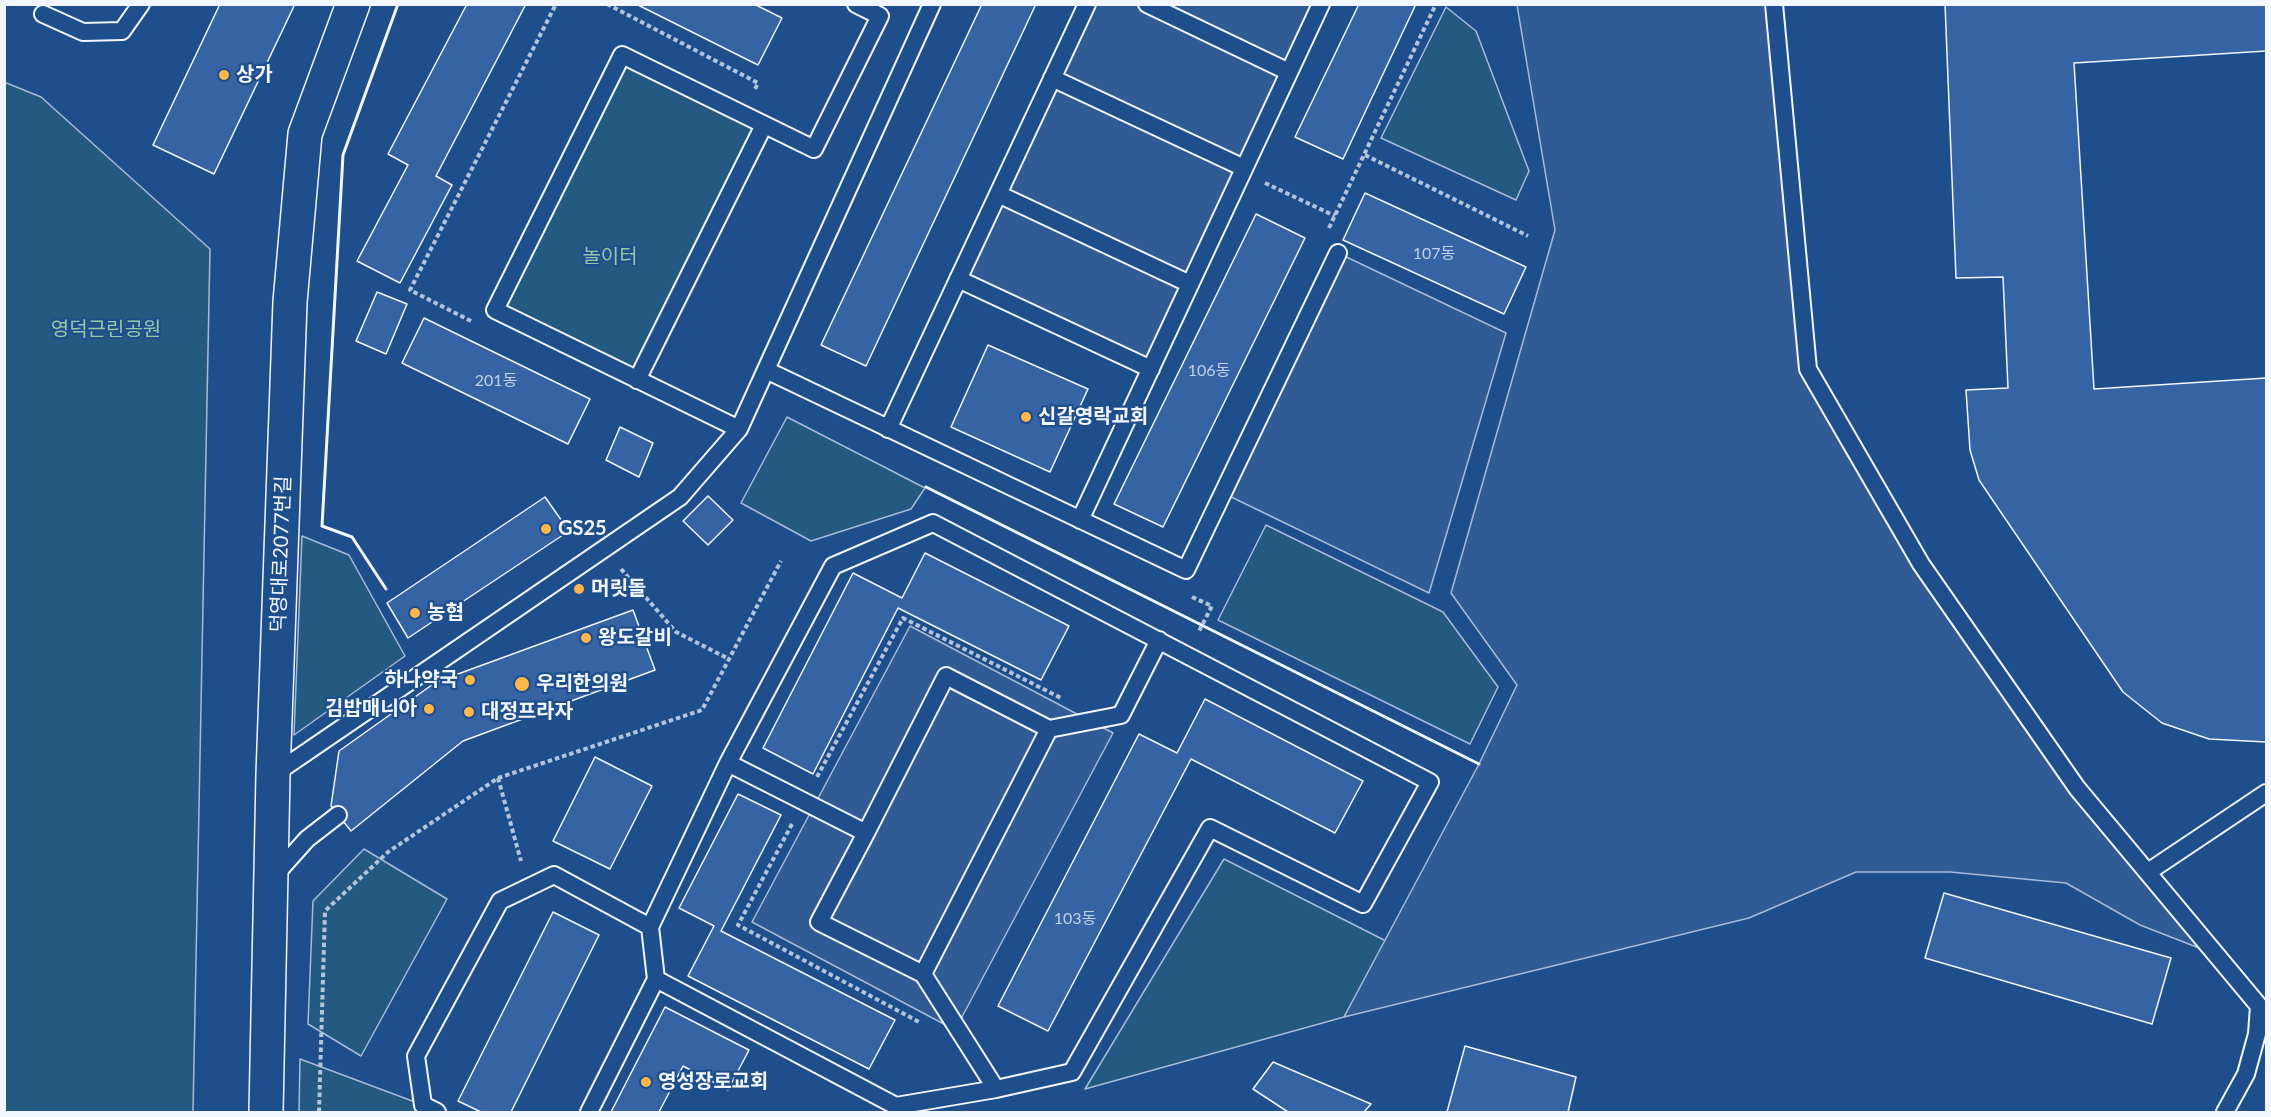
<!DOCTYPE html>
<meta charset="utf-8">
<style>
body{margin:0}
#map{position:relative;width:2271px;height:1117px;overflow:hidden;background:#1f4e8c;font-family:Lato,sans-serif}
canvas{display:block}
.frame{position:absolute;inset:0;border:6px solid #f2f6ff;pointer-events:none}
</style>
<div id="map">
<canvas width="2271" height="1117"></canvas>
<div class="frame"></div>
</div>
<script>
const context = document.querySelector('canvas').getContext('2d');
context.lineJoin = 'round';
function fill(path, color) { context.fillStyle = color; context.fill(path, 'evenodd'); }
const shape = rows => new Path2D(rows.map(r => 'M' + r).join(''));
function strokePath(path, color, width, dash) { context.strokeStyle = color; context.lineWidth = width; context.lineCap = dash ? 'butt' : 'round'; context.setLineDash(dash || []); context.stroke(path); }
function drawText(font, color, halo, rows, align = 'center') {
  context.font = font + ' Lato,"Noto Sans KR",sans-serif'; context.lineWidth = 4.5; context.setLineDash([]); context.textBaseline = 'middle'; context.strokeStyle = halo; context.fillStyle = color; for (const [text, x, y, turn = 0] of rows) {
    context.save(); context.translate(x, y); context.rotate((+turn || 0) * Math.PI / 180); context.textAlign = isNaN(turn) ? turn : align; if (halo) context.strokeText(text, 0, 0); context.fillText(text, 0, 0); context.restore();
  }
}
const green = shape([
 [1446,7,1476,31,1529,171,1516,200,1381,138,1446,7],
 [622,55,764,125,637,380,495,310,622,55],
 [4,82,41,97,210,249,193,1112,5,1112,4,82],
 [787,417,925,488,911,509,811,541,741,503,787,417],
 [1266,525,1443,612,1498,687,1470,744,1218,620,1266,525],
 [302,536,349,555,405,656,294,735,302,536],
 [364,849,447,899,361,1056,308,1024,313,901,364,849],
 [1224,859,1386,941,1344,1017,1085,1089,1224,859],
 [300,1059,423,1105,437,1112,299,1112,300,1059]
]);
fill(green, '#245a82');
strokePath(green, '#a8bbd7', 1.5);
const parking = shape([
 [1087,5,1321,5,1151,369,958,279,1087,5],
 [1517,5,1774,5,1808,369,1921,564,2077,788,2217,955,2140,925,2066,883,1950,872,1856,872,1749,918,1344,1017,1479,764,1517,685,1451,593,1555,230,1517,5],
 [1338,253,1506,333,1429,593,1223,493,1338,253],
 [910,626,1113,733,955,1030,752,922,910,626]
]);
fill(parking, '#305b95');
strokePath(parking, '#a8bbd7', 1.5);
const building = shape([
 [220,4,295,4,214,174,153,145,220,4],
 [467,4,526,4,436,176,452,185,400,283,357,261,408,165,388,154,467,4],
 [636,4,754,4,782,18,758,65,636,4],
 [982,4,1036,4,866,366,821,345,982,4],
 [1359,4,1416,4,1343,159,1295,137,1359,4],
 [1945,4,2266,4,2266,51,2074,63,2094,389,2266,378,2266,742,2209,739,2162,723,2123,692,1979,480,1970,450,1966,390,2008,388,2003,277,1956,278,1945,4],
 [1365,193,1526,267,1504,314,1343,240,1365,193],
 [1256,214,1305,238,1163,527,1114,504,1256,214],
 [377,292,407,304,386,354,356,341,377,292],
 [424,318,590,399,568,444,402,363,424,318],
 [988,345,1088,389,1050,472,951,427,988,345],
 [620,427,653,443,639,477,606,460,620,427],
 [708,496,733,520,708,545,683,521,708,496],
 [545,497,569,531,408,638,387,603,545,497],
 [925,553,1069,626,1041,680,898,608,813,774,763,748,853,573,902,598,925,553],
 [633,610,655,670,463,741,351,831,331,806,339,751,436,682,633,610],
 [1205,699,1363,781,1335,833,1191,759,1048,1031,998,1006,1139,734,1177,753,1205,699],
 [595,757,652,786,610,869,553,841,595,757],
 [738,794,781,815,721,931,895,1020,869,1069,688,976,714,926,679,908,738,794],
 [1944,893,2171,958,2152,1024,1925,958,1944,893],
 [553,912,599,935,511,1112,481,1112,458,1101,553,912],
 [665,1007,749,1050,728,1090,683,1066,659,1112,611,1112,665,1007],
 [1465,1046,1576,1077,1568,1112,1447,1112,1465,1046],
 [1273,1062,1371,1104,1364,1112,1288,1112,1253,1089,1273,1062]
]);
fill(building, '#3563a3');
strokePath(building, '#f2f6ff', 1.5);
const service = shape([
 [1147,4,1289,72],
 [1774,4,1808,369,1921,564,2077,788,2259,1006,2266,1011],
 [43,14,83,32,122,31,141,4],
 [1052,78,1244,168],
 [998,194,1190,284],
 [958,279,1151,369],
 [766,370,1186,570,1338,253],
 [637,380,764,125],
 [739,429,495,310,622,55,814,149,880,16,856,4],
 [888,429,1087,4],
 [1080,520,1321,4],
 [728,763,866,833,819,922,923,974],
 [273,775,680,497,739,429,932,4],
 [866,833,946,676,1049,729],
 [2148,872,2266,793],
 [274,876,307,839,338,815],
 [996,1089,923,974,1049,729,1121,715,1159,640],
 [437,1112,423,1105,416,1056,500,901,554,875,650,927],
 [589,1112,656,979,650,927,728,763,833,566,933,523,1430,782,1363,904,1210,828,1072,1072,996,1089,896,1106,656,979],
 [2225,1112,2246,1074,2257,1034,2259,1006]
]);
const tertiary = shape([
 [266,1112,273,775,290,302,305,134,353,4]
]);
strokePath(service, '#f2f6ff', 20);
strokePath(tertiary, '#f2f6ff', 36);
strokePath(shape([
 [607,4,758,83,754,91],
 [1365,155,1528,236],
 [1265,183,1335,216],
 [1329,228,1436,4],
 [471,321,410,290,556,4],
 [621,569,676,632,729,659],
 [1192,597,1212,606,1199,631],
 [817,777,903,618,1061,698],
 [498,778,521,861],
 [792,824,738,925,921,1023],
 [319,1112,325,911,388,852,498,778,702,710,781,561]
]), '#b3c4dc', 4, [4.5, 3]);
strokePath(service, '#1f4e8c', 16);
strokePath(tertiary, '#1f4e8c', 33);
strokePath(shape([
 [926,487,1479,764],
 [386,589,352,537,322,526,343,155,398,4]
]), '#f2f6ff', 3);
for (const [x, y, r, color] of [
 [224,75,6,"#ffb74d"],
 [1026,417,6,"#ffb74d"],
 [546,529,6,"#ffb74d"],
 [579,589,6,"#ffb74d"],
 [415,613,6,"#ffb74d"],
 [586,638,6,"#ffb74d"],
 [470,680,6,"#ffb74d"],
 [522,684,8,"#ffb74d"],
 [429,709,6,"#ffb74d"],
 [469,712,6,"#ffb74d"],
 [646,1082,6,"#ffb74d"]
]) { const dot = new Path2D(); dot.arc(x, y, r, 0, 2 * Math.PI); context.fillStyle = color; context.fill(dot); strokePath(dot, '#1f4e8c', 2); }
drawText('16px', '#c3d1e8', null, [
 ["107동",1434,254],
 ["106동",1209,371],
 ["201동",496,381],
 ["103동",1075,919]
]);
drawText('bold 20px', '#f2f6ff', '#1f4e8c', [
 ["상가",236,75],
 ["신갈영락교회",1038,417],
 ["GS25",558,529],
 ["머릿돌",591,589],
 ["농협",427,613],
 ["왕도갈비",598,638],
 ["하나약국",458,680,"right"],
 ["우리한의원",536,684],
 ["김밥매니아",417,709,"right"],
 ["대정프라자",481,712],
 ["영성장로교회",658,1082]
], 'left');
drawText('20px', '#97c8a6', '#1f4e8c', [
 ["놀이터",610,257],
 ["영덕근린공원",106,330]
]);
drawText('20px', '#f2f6ff', '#1f4e8c', [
 ["덕영대로2077번길",281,554,-88]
]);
</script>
